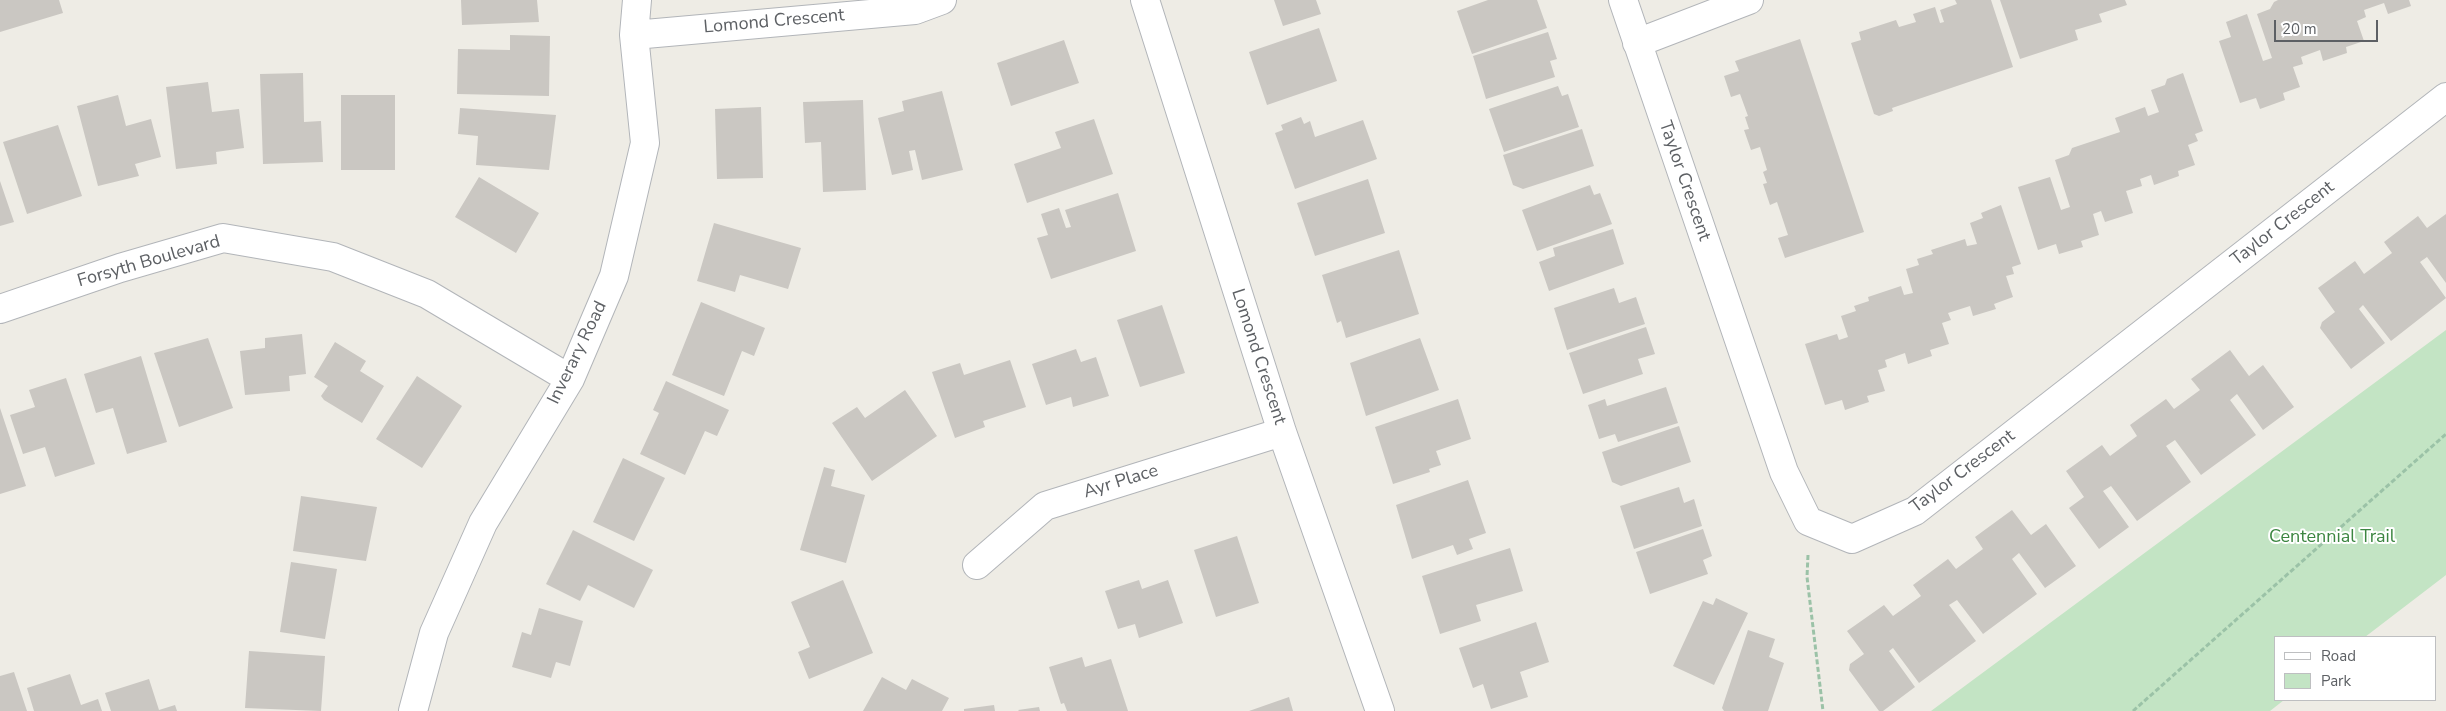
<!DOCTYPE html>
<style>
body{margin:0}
#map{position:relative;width:2446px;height:711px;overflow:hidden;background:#eeece5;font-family:"Nunito Sans",sans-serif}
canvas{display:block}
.legend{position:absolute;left:2274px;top:636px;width:162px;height:65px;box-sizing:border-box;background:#fff;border:1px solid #bebfc1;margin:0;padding:6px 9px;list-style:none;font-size:15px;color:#5d6064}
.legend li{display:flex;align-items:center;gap:10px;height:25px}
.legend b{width:25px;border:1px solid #bebfc1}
.scale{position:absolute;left:2274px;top:20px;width:104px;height:22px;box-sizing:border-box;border:2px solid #5d6064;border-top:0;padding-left:6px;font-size:15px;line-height:18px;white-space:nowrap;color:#5d6064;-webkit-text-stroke:4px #fff;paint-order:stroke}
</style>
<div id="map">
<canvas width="2446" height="711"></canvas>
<ul class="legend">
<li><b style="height:6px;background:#fff"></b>Road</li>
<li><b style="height:14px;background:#c3e4c4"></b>Park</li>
</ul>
<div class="scale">20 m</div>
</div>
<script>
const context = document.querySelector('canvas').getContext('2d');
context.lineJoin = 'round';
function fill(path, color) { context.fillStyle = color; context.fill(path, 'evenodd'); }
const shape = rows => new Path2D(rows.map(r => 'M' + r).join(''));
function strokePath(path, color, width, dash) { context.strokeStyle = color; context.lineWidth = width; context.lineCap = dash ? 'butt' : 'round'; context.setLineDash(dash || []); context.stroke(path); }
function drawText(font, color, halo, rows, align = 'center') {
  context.font = font + ' "Nunito Sans",sans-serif'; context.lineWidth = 4; context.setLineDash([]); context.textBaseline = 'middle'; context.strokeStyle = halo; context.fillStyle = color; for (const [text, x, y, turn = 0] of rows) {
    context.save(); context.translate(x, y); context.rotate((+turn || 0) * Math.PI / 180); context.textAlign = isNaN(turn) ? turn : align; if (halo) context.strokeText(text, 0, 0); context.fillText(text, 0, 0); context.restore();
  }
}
fill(shape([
 [2446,330,2446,575,2365,637,2275,637,2275,700,2284,700,2270,711,1931,711]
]), '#c3e4c4');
fill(shape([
 [0,0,59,0,63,13,0,32],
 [461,0,537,0,539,22,462,25],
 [1274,0,1316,0,1321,14,1283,26],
 [1488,0,1537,0,1547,28,1472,54,1457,11],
 [1955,0,1991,0,2013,67,1892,108,1893,111,1879,116,1874,114,1851,43,1861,40,1859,32,1896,20,1899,27,1916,22,1913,14,1935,7,1940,23,1944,22,1940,10,1957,4],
 [2000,0,2125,0,2127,5,2099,14,2102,22,2075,30,2078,40,2020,59],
 [2278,0,2409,0,2411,6,2388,14,2384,3,2364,10,2366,17,2357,21,2364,41,2346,47,2347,53,2323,61,2320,50,2301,57,2303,64,2293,67,2300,87,2283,93,2285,100,2260,109,2256,98,2240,103,2219,41,2231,37,2226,22,2247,14,2263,61,2272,58,2257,14,2270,9,2274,2],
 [1319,28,1337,81,1267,105,1249,52],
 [1548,32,1557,59,1550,61,1555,77,1486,99,1473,56],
 [510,35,550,36,549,96,457,94,458,49,510,50],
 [1800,39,1864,232,1785,258,1778,238,1788,235,1777,202,1770,205,1763,184,1767,183,1763,172,1767,170,1760,147,1751,150,1744,130,1749,129,1745,117,1748,116,1740,94,1731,97,1724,76,1739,71,1735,61],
 [1064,40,1079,83,1011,106,997,63],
 [303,73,304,122,321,121,323,162,263,164,260,74],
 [2183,73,2203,131,2195,134,2198,141,2188,145,2195,165,2178,171,2179,176,2154,185,2151,175,2140,179,2142,186,2126,191,2133,213,2105,222,2101,211,2093,214,2099,235,2081,241,2083,247,2059,254,2056,244,2038,250,2018,187,2050,177,2061,210,2070,207,2055,160,2069,155,2072,148,2120,132,2115,118,2145,107,2148,116,2159,112,2151,90,2165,85,2167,79],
 [208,82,212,112,239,109,244,148,216,152,217,164,176,169,166,87],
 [1558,86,1562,96,1568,94,1579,127,1504,152,1489,109],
 [942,91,963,170,922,180,915,150,909,151,913,170,892,175,878,118,904,111,902,101],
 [118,95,126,126,151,119,161,157,135,164,139,176,98,186,77,106],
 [341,95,395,95,395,170,341,170],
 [863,100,866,190,823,192,821,142,805,143,803,102],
 [761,107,763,178,717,179,715,109],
 [460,108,556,115,549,170,476,165,478,136,458,134],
 [1301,117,1304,124,1310,121,1315,137,1363,120,1377,159,1295,189,1275,133,1283,130,1281,125],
 [1094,119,1113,174,1027,203,1014,164,1061,148,1055,132],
 [58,125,82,196,27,214,3,142],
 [1582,129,1594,166,1523,189,1513,185,1503,155],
 [479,177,539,213,516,253,455,217],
 [1368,179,1385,233,1315,256,1297,203],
 [0,181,14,222,0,226],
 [1590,185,1594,195,1600,193,1612,224,1537,251,1522,210],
 [1118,193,1136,251,1051,279,1037,238,1048,235,1041,214,1059,208,1066,228,1071,227,1065,210],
 [2001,205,2021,264,2012,267,2014,274,2006,276,2013,297,1994,304,1996,309,1973,316,1970,306,1948,313,1951,320,1942,323,1949,344,1930,350,1932,356,1908,364,1905,353,1885,360,1887,367,1878,370,1885,391,1867,396,1869,402,1845,410,1842,400,1825,405,1805,344,1837,334,1839,340,1848,337,1841,316,1856,311,1854,306,1869,301,1868,297,1901,286,1904,295,1913,293,1906,269,1919,265,1917,259,1933,254,1931,250,1965,239,1967,246,1977,244,1970,223,1983,218,1981,213],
 [2446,214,2446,283,2427,257,2420,262,2446,298,2391,341,2363,305,2359,309,2385,343,2351,369,2320,328,2322,322,2335,312,2318,288,2355,261,2364,274,2392,253,2384,242,2418,216,2427,228],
 [714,223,801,248,788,289,740,275,735,292,697,281],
 [1613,229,1624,264,1549,291,1539,262,1555,256,1553,248],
 [1399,250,1419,314,1346,338,1341,321,1337,323,1322,275],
 [1614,288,1619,303,1636,297,1645,324,1567,350,1554,308],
 [701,302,765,328,754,356,742,351,724,396,672,375],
 [1162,305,1185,373,1140,387,1117,320],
 [1646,327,1655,354,1638,359,1643,374,1583,394,1569,353],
 [302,334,306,374,289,376,290,391,245,395,240,351,265,348,265,338],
 [208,338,233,408,179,427,154,353],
 [1420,338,1439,390,1366,416,1350,363],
 [335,342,366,361,360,371,384,386,362,423,324,400,321,396,328,386,314,377],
 [1076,349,1081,362,1096,357,1109,396,1073,407,1071,397,1046,405,1032,364],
 [2230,350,2249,376,2263,365,2294,407,2263,430,2237,394,2230,400,2256,435,2201,475,2175,440,2166,446,2191,482,2137,521,2111,486,2103,491,2129,527,2099,549,2069,508,2084,497,2066,471,2102,445,2110,456,2137,436,2130,425,2166,399,2174,409,2200,390,2191,379],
 [141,356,167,442,127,454,113,408,96,413,84,374],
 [1010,360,1026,407,983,421,985,427,955,438,932,372,960,363,964,375],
 [417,376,462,406,422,468,376,439],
 [66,378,95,464,55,477,45,447,23,454,10,415,35,407,29,390],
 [666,381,729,410,717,436,705,431,685,475,640,454,659,413,653,410],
 [1666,387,1678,423,1618,442,1615,434,1599,439,1588,405,1605,399,1607,406],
 [905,390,937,436,872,481,832,423,857,407,865,418],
 [1458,399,1471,439,1436,451,1441,465,1429,469,1430,472,1393,484,1375,427],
 [0,408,26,486,0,494],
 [1679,426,1691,462,1621,486,1612,482,1602,452],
 [623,458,665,478,634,541,593,522],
 [824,467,835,470,831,486,865,495,846,563,800,550],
 [1468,480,1486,533,1469,539,1473,549,1457,555,1453,545,1412,559,1396,505],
 [1679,487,1684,503,1694,499,1702,526,1634,549,1620,506],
 [301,496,377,507,366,561,293,551],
 [2012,510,2031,535,2046,524,2076,566,2045,588,2019,553,2012,559,2037,594,1983,634,1957,600,1949,605,1976,641,1919,683,1893,648,1889,651,1915,687,1883,711,1879,711,1849,670,1850,664,1864,654,1847,631,1884,605,1893,616,1921,596,1913,585,1948,559,1956,569,1983,549,1975,537],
 [1703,529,1712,556,1703,560,1708,574,1650,594,1636,552],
 [573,530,653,570,634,608,588,585,580,601,546,584],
 [1237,536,1259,603,1216,617,1194,550],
 [1510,548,1523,591,1476,605,1481,621,1440,634,1422,576],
 [291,562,337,569,325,639,280,632],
 [843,580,873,653,809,679,798,652,810,647,791,602],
 [1139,580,1142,589,1168,580,1183,623,1139,638,1135,624,1118,629,1105,591],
 [1716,598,1748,613,1714,685,1673,666,1703,601,1713,605],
 [539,608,583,621,570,666,556,662,551,678,512,667,522,632,531,635],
 [1536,622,1549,662,1520,672,1528,697,1491,709,1483,684,1473,688,1459,648],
 [1748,630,1775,639,1769,657,1784,663,1768,711,1724,711,1722,708],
 [249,651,325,656,321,711,245,708],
 [1082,657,1085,667,1111,659,1128,711,1067,711,1064,703,1061,704,1049,667],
 [14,672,27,711,0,711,0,676],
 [70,674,81,705,98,699,102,711,34,711,27,688],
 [882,677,906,690,912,679,949,698,942,711,863,711],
 [149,679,159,710,175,705,177,711,111,711,105,693],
 [1289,697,1293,711,1249,711],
 [994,705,995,711,964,711,964,709],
 [1039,707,1040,711,1019,711,1018,710]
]), '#cac7c2');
const minor = shape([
 [1145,0,1282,432,1380,711],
 [1623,0,1784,472,1808,521,1852,539,1915,511,2446,97],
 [634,35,915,10,942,0],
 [1637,43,1749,0],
 [0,309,120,268,223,238,333,257,427,294,570,379],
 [977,565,1045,506,1282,432],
 [413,711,434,633,483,523,570,379,614,276,645,143,634,35,637,0]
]);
strokePath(minor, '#b2b5b9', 30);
strokePath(shape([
 [1808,555,1807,577,1823,711],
 [2133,711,2446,434]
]), '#9bc2a7', 3, [5, 2.5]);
strokePath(minor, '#fff', 28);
drawText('18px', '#5d6064', '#fff', [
 ["Lomond Crescent",774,22,-5],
 ["Taylor Crescent",1684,181,71],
 ["Taylor Crescent",2283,224,-38],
 ["Forsyth Boulevard",149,262,-16],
 ["Inverary Road",578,353,-64],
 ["Lomond Crescent",1258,357,72],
 ["Taylor Crescent",1963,472,-37],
 ["Ayr Place",1121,482,-17]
]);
drawText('18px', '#3b8540', '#fff', [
 ["Centennial Trail",2332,538]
]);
</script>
